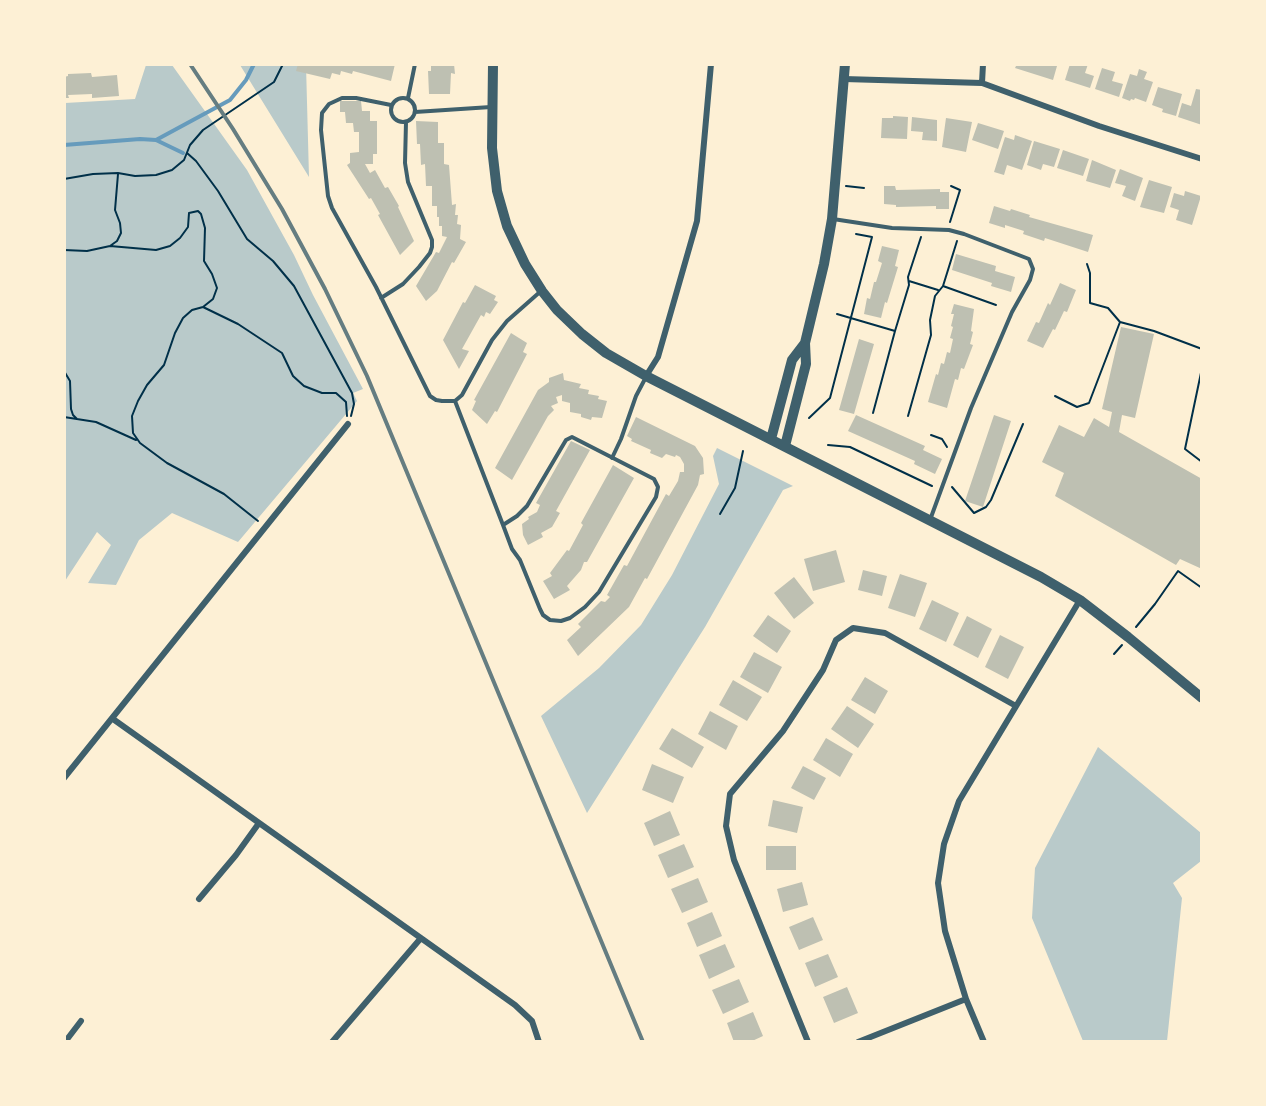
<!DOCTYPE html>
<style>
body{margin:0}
#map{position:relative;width:1266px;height:1106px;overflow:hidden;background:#fdf0d5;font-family:Figtree,sans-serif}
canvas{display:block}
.frame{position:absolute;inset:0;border:66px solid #fdf0d5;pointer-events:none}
</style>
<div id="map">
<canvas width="1266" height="1106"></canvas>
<div class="frame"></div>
</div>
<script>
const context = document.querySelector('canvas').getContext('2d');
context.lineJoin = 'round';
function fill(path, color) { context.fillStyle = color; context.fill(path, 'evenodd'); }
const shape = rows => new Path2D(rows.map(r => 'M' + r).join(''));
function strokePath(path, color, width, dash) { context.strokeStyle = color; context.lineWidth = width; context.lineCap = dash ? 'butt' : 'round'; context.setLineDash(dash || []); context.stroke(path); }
fill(shape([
 [146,65,172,65,247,170,294,255,313,295,363,389,353,393,357,401,238,542,172,513,139,540,116,585,88,583,111,545,97,532,65,581,65,103,135,99],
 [240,65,306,65,309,177],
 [717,448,793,486,783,490,705,627,587,813,541,716,599,668,641,625,672,575,719,484,713,456],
 [1098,747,1201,833,1201,861,1173,883,1182,898,1167,1041,1083,1041,1032,918,1035,868]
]), '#b9caca');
strokePath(shape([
 [156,140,183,153],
 [64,145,140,139,156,140,230,100,246,80,254,64]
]), '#669bbc', 4);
fill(shape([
 [298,64,395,64,391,81,353,71,352,74,341,71,340,75,332,73,330,79,296,71],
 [431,64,454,64,455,74,451,73,450,94,429,94,428,71,431,71],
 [1017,64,1052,64,1057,66,1053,80,1015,68],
 [1070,64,1088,64,1085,73,1094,76,1090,88,1065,80],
 [1102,68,1115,72,1112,81,1123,84,1119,97,1095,89],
 [1139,69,1147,72,1144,79,1153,82,1146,102,1135,98,1134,100,1131,99,1130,101,1122,98,1130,74,1137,76],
 [91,73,92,77,117,75,119,96,92,98,92,94,68,95,69,98,64,98,64,77,68,76,68,74],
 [1158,87,1182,94,1176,116,1162,112,1163,109,1152,105],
 [1196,89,1202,90,1202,125,1178,117,1182,103,1191,106],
 [340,101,361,101,362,111,370,111,370,121,377,121,377,154,373,154,373,164,365,164,370,173,375,170,385,188,388,187,399,206,398,207,414,241,400,255,378,215,380,214,371,198,369,199,347,165,350,163,350,153,359,152,359,132,354,132,353,123,346,123,345,112,340,112],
 [893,116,908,117,907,139,881,138,882,118,893,118],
 [912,117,937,120,937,141,922,140,923,132,911,131],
 [946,118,972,122,966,152,942,147],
 [416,121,438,122,438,143,444,143,444,164,449,165,452,205,456,204,455,215,458,215,457,224,461,225,460,239,466,242,454,263,452,262,437,291,426,301,416,286,436,252,439,253,447,237,442,236,442,226,439,226,439,217,437,217,437,206,432,206,432,186,426,186,425,164,421,165,420,144,417,144],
 [978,123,1004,131,998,149,972,140],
 [1015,135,1032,141,1022,170,1007,165,1004,175,994,172,1005,137,1014,140],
 [1034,141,1060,149,1054,167,1043,164,1041,170,1027,165],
 [1063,150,1089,159,1083,176,1057,168],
 [1092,160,1116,170,1110,188,1086,181],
 [1120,169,1143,178,1135,201,1122,196,1126,186,1115,183],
 [1149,180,1172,187,1164,213,1140,207],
 [884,186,895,186,896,190,940,189,940,192,949,192,949,209,936,209,936,206,896,207,896,205,884,204],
 [1185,191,1201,196,1192,225,1176,220,1179,210,1170,207,1174,193,1184,196],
 [994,206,1010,211,1011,209,1030,215,1029,217,1093,235,1088,252,1045,238,1044,241,1023,234,1024,231,1005,225,1005,228,989,223],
 [882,246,899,250,895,266,898,267,887,303,885,302,881,318,864,314,867,298,870,299,874,282,876,282,882,263,878,261],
 [956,254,996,266,995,271,1015,277,1011,292,991,286,992,283,952,270],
 [1060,283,1076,290,1067,312,1064,311,1055,330,1053,329,1043,348,1027,341,1036,322,1039,323,1048,303,1050,305],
 [475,285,496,296,494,300,498,302,490,314,486,312,484,317,481,315,462,349,469,351,459,369,443,340,463,302,465,303],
 [954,304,974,309,971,331,973,332,970,344,973,345,964,369,961,368,958,380,955,379,947,408,928,402,936,374,938,375,941,363,944,364,947,352,950,353,953,339,950,338,953,327,951,326,954,314,951,314],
 [1121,327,1154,334,1135,418,1122,415,1119,432,1202,479,1202,569,1180,559,1176,565,1055,496,1064,473,1042,462,1059,425,1084,437,1094,418,1109,427,1112,412,1102,409],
 [511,333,527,343,523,352,527,354,497,412,495,411,487,424,472,410,476,401,474,400],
 [859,339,874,344,854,414,839,410],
 [563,373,564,380,581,384,579,388,589,390,588,394,599,396,598,399,607,401,602,418,592,417,591,420,581,417,581,414,570,412,570,403,562,401,562,395,556,397,558,403,551,406,554,410,548,416,512,480,495,468,538,390,549,382,549,378],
 [856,415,925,446,923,450,942,459,935,474,914,464,915,461,848,431],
 [994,415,1011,421,983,507,965,501],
 [636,417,695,446,703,458,704,474,700,475,698,485,647,579,645,578,629,607,578,656,567,640,581,627,578,624,601,601,605,602,610,597,607,595,624,565,627,566,666,494,669,496,678,481,680,472,684,472,684,464,680,457,676,455,675,457,666,454,662,458,650,453,651,450,631,441,632,439,627,436],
 [571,441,590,450,556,511,560,513,552,527,541,533,543,537,528,545,523,535,522,524,529,519,528,517,537,512,540,505,536,503],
 [613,465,634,478,587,562,584,562,581,570,567,586,570,590,554,599,543,581,552,576,550,573,567,550,569,551,583,525,581,523],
 [836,550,845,582,813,591,804,559],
 [863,570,887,576,882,596,858,590],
 [900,574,927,583,915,617,888,608],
 [794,577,814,603,794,619,774,593],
 [932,600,959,613,946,642,919,629],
 [768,615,791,631,777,653,753,636],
 [967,616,992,629,978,658,953,645],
 [1000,635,1024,647,1008,679,985,667],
 [754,652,782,667,768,693,740,677],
 [865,677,888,691,875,714,851,700],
 [733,680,762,697,747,721,719,705],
 [847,706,874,724,858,748,831,729],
 [710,711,738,726,726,750,698,734],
 [672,728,704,747,692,768,659,749],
 [826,738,853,754,840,777,813,760],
 [652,764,684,777,673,803,642,790],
 [803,766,826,778,814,800,791,788],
 [773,800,803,807,797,833,768,826],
 [670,811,680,835,654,846,644,823],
 [684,844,694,867,668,878,658,855],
 [766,846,796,846,796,870,766,870],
 [698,878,708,902,682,913,671,889],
 [802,882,808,905,783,912,777,889],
 [712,912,722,936,697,947,687,923],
 [813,917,823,940,799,950,789,927],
 [725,944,735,967,709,979,699,955],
 [828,954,838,977,815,987,805,963],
 [739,979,749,1002,723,1014,712,990],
 [847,987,858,1013,834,1023,823,997],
 [753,1012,763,1036,750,1042,734,1042,727,1023]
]), '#bec0b2');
strokePath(shape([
 [187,153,196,161,218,191,247,239,273,261,294,286,352,393,354,404,351,416],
 [64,179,93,174,118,173,135,176,156,175,172,170,184,160,190,145,203,130,274,82,283,64],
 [846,186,864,188],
 [950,222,960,190,951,186],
 [110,246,117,241,121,233,120,223,115,210,118,174],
 [64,250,87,251,110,246,156,250,170,246,180,238,188,227,189,213,198,211,201,214,205,228,204,261,212,274,217,288,213,299,203,307,192,310,183,318,175,333,164,365,147,385,138,401,132,416,133,433,140,443,167,463,224,494,258,521],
 [1087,264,1090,273,1090,303,1108,308,1120,322,1154,331,1202,349],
 [909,281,938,290],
 [943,286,996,305],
 [203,307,238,324,282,353,293,376,304,386,322,393,336,393,346,402,347,416],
 [837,314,895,331],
 [1202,368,1185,449,1202,462],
 [64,371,70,381,71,409,73,415,77,419],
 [1055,396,1077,407,1089,403,1120,322],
 [873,413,895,331,909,285,908,277,921,237],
 [908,416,931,335,930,320,935,296,943,286,957,241],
 [64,417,96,422,136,440],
 [809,418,830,398,872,237,856,234],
 [931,435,942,439,947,447],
 [828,445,850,447,932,486],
 [952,487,974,513,986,507,991,500,1023,424],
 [720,514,735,488,743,451],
 [1136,627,1155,604,1178,571,1202,588],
 [1114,654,1122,645]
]), '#003049', 2);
strokePath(shape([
 '391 110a12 12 0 1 1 24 0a12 12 0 1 1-24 0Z',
 [408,98,415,64],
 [391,105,356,98,342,98,329,104,322,113,321,130,328,196,332,208,376,287,430,396,436,400,442,401,455,401,462,395,492,340,507,321,541,291],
 [415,112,491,107],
 [833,219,892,228,949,230,964,234,1029,259,1033,269,1030,280,1012,312,971,408,930,520],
 [381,298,403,284,419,267,430,253,432,247,432,240,408,182,405,163,406,122],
 [455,401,503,525,512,549,520,560,540,609,543,615,550,620,561,621,570,618,585,607,599,592,656,497,658,487,654,479,572,437,566,440,527,506,517,516,503,525],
 [612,458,621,439,636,396,646,377]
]), '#3f606c', 4);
strokePath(shape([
 [844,79,982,83,1099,126,1202,159],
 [982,83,983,64],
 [646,376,658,357,697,221,711,64],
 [113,719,515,1005,532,1021,539,1042],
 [64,778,348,424],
 [199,899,236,855,259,823],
 [65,1042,81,1021],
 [332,1042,421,938],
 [808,1042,734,860,726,826,730,794,783,731,823,670,836,640,853,628,885,633,1016,706],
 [858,1042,966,999],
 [984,1042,966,999,945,931,938,883,944,844,959,801,1080,600]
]), '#3f606c', 6);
strokePath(shape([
 [493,64,492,148,497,191,507,226,525,264,542,291,557,310,582,334,606,353,646,376,1041,577,1080,600,1128,637,1202,698],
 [771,439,792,360,805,343],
 [785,446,806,364,805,343,824,264,832,219,845,64]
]), '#3f606c', 10);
strokePath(shape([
 [190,64,233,129,282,209,325,289,367,376,643,1042]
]), '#657d81', 4);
</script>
